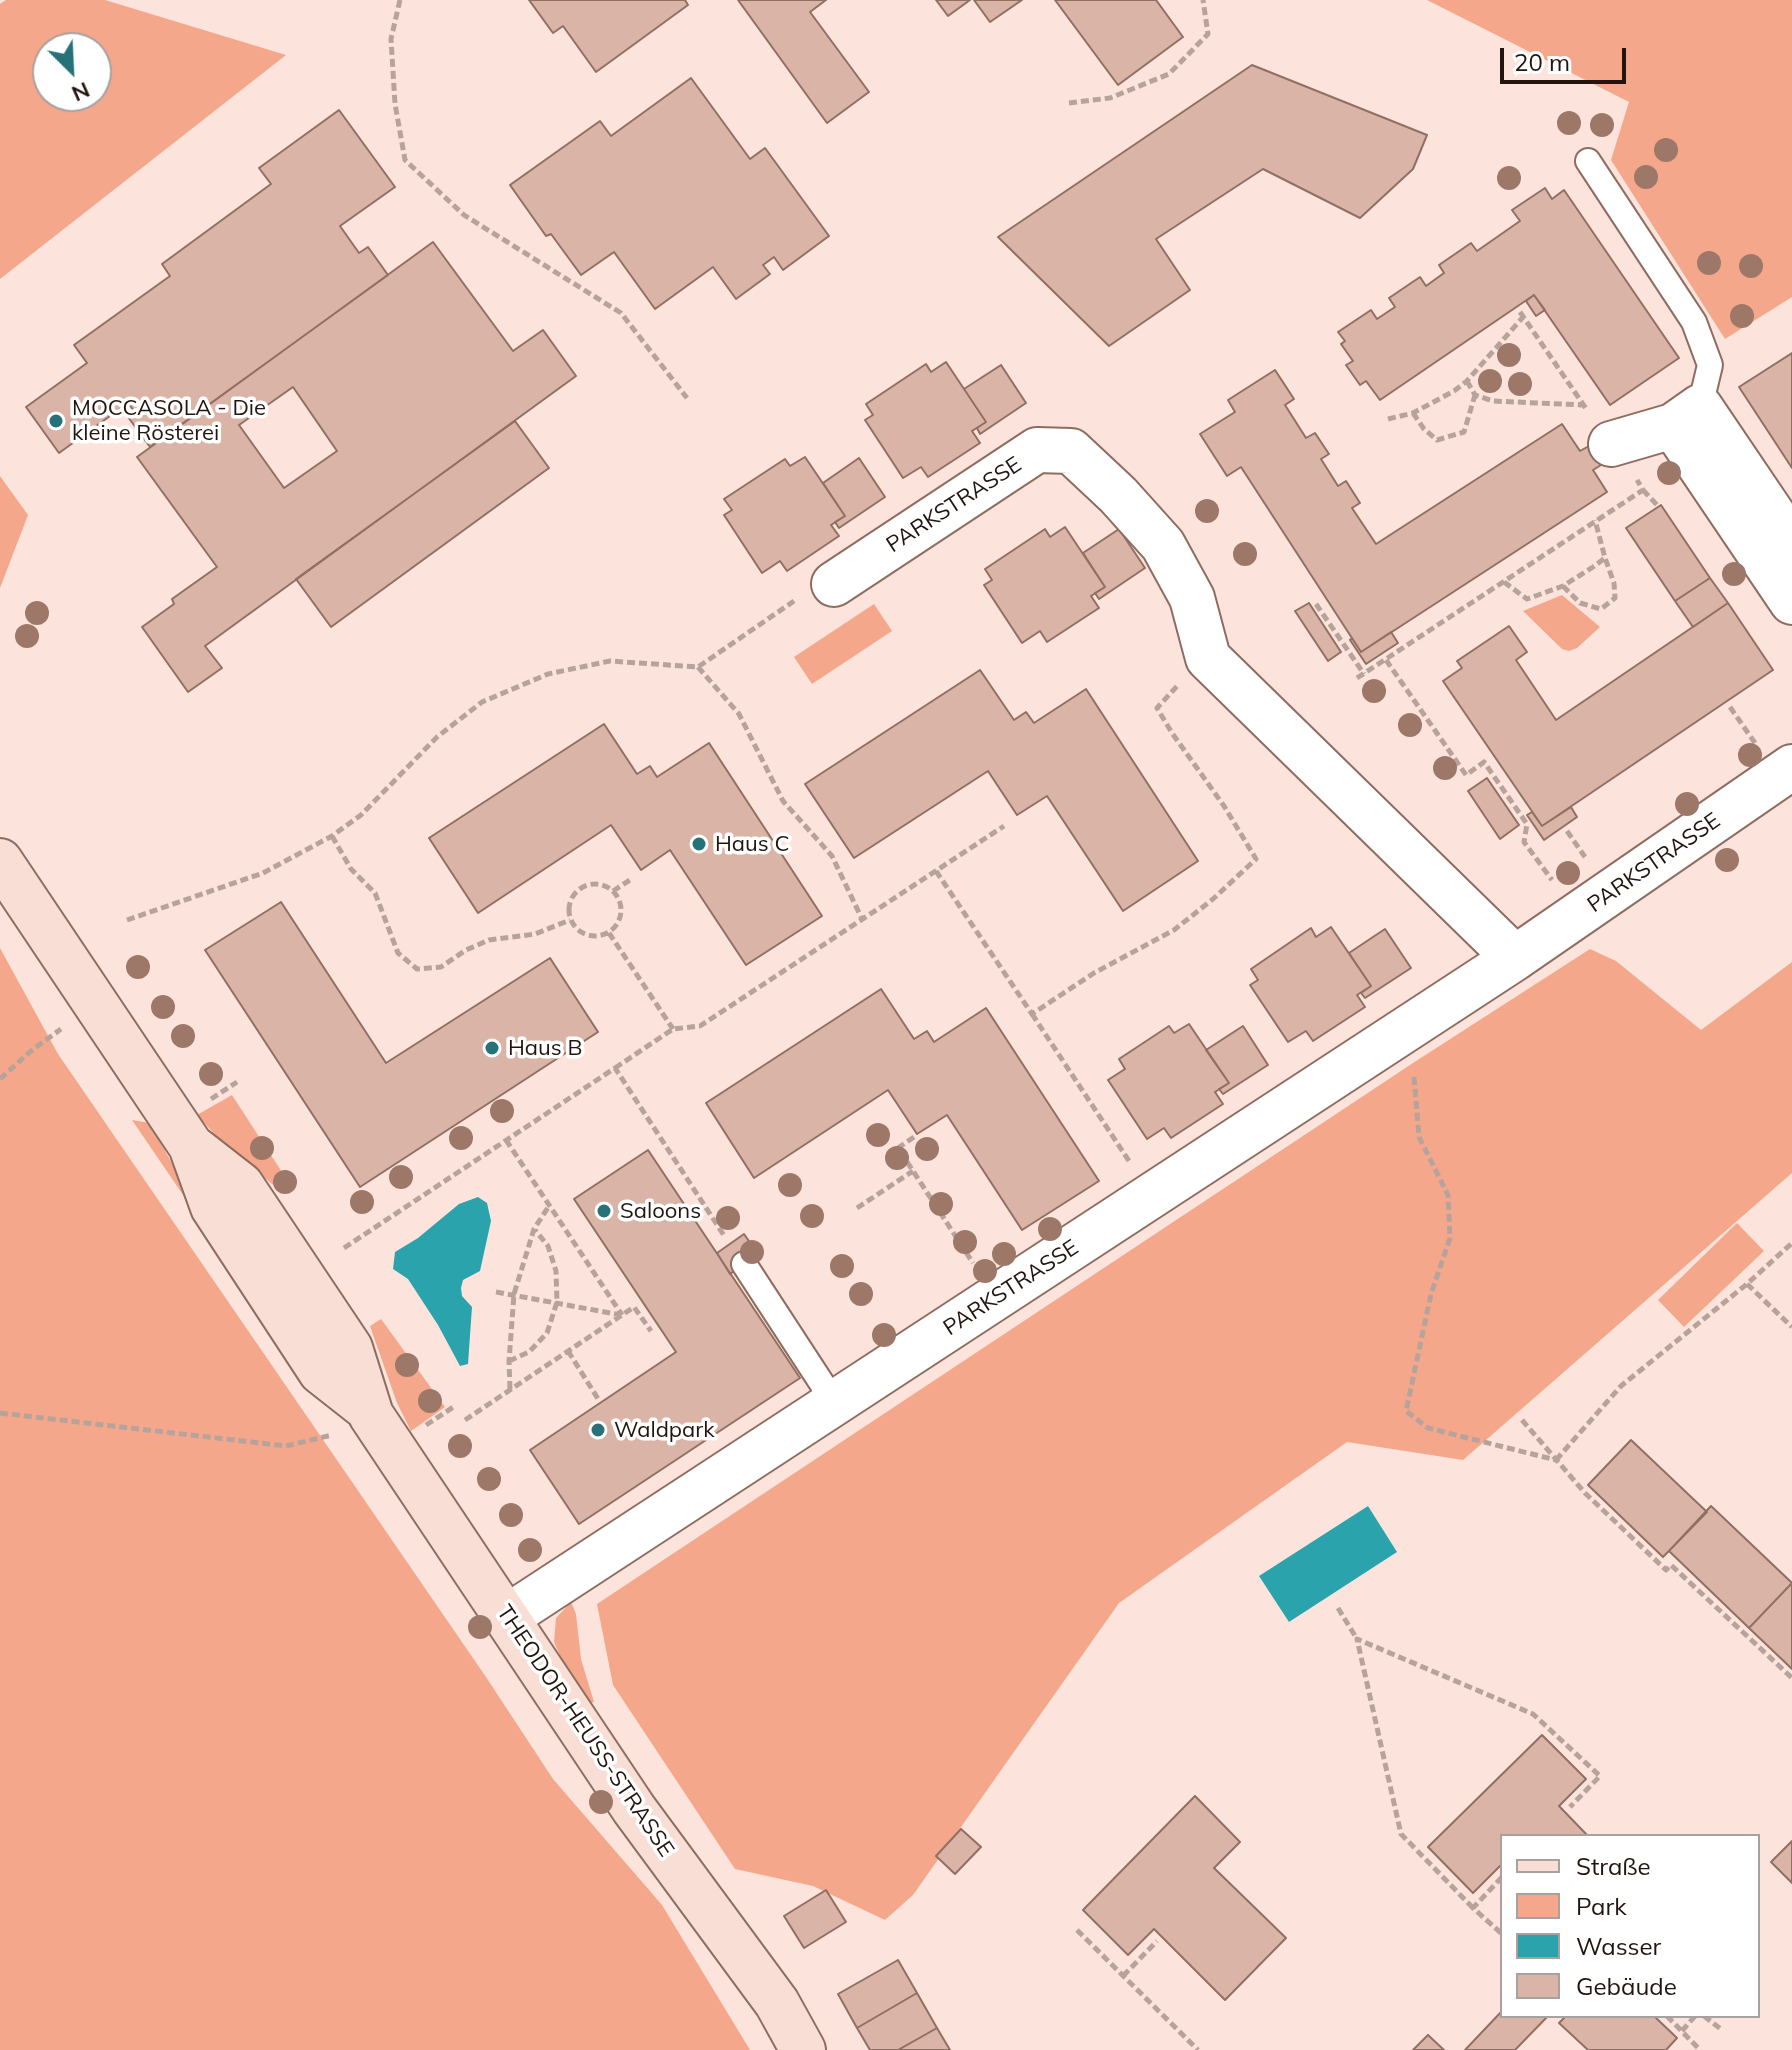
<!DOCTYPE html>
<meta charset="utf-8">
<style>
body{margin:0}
#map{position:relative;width:1792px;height:2050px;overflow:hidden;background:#fce4dc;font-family:Mulish,sans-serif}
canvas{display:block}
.legend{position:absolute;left:1500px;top:1834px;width:260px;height:184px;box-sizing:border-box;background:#fff;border:2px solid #a7a19f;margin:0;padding:10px 14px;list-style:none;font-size:24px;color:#221510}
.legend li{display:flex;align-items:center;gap:16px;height:40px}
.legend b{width:40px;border:2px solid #a7a19f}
.north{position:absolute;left:32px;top:32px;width:80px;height:80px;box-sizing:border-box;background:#fff;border:2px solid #a7a19f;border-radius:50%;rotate:156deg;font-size:22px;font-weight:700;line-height:32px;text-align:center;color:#221510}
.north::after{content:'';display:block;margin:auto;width:28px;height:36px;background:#277178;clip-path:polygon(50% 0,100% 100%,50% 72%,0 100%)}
.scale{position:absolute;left:1500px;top:48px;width:126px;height:36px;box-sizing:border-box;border:4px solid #221510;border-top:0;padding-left:10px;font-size:24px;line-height:28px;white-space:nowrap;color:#221510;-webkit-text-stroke:6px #fff;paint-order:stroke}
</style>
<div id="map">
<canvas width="1792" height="2050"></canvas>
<ul class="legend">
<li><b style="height:10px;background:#f8ded4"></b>Straße</li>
<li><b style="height:22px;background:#f4a78a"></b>Park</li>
<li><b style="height:22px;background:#2ba3ad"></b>Wasser</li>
<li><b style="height:22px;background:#dab5a7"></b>Gebäude</li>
</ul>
<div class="north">N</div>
<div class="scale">20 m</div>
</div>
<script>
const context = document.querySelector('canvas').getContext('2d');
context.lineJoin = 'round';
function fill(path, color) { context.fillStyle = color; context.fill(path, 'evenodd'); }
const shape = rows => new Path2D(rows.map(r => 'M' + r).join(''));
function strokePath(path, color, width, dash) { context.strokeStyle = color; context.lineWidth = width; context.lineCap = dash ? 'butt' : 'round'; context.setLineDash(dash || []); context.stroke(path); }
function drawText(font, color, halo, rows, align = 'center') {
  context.font = font + ' Mulish,sans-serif'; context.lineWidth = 7; context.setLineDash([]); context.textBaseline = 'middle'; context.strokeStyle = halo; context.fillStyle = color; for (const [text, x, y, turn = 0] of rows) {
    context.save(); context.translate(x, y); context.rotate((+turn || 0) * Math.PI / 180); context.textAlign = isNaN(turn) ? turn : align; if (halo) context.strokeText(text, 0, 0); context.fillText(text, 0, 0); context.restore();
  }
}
fill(shape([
 [6,0,105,0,286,55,0,279,0,4],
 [48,48,96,48,96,96,48,96],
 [1427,0,1792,0,1792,297,1725,339,1611,160,1629,102],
 [0,476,28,515,0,588],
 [1562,595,1600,627,1577,648,1569,651,1562,649,1523,611],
 [874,604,892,631,812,684,794,657],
 [0,948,58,1054,486,1677,553,1779,662,1905,750,2050,0,2050],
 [1590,949,1616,961,1701,1030,1792,962,1792,1173,1463,1460,1347,1442,1119,1603,913,1895,885,1920,813,1886,735,1869,613,1685,597,1604,1413,1063],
 [232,1095,289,1183,278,1189,220,1140,197,1115],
 [132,1120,150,1123,211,1236],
 [1737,1223,1764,1251,1684,1327,1658,1300],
 [381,1319,445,1407,411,1431,397,1403,370,1326],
 [571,1602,576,1614,581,1659,594,1702,591,1703,560,1656,554,1642,556,1618]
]), '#f4a78a');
fill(shape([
 [478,1197,487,1203,491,1221,480,1271,463,1280,461,1288,462,1296,472,1307,468,1364,460,1366,438,1325,408,1279,393,1269,395,1252,418,1238,459,1204],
 [1368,1506,1397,1552,1289,1622,1259,1576]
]), '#2ba3ad');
const building = shape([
 [529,0,685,0,688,5,596,72,563,26,553,33,529,0],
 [738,0,826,0,810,12,869,92,827,123,738,0],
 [936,0,970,0,948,16,936,0],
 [974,0,1022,0,990,22,974,0],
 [1055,0,1156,0,1183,37,1118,85,1055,0],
 [1252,65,1427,135,1413,169,1360,218,1263,169,1156,239,1190,290,1109,346,998,237,1252,65],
 [691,78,750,159,765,148,829,236,783,270,774,257,763,265,770,274,736,299,713,267,655,309,614,252,581,275,551,234,546,236,510,185,600,121,611,136,691,78],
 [339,110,395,187,340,226,359,253,368,247,388,275,150,447,128,417,135,412,128,403,59,453,26,407,87,363,74,345,170,276,162,264,271,184,259,168,339,110],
 [1545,188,1552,199,1564,190,1679,358,1610,405,1534,295,1380,400,1366,381,1360,385,1346,365,1353,361,1341,344,1345,341,1338,332,1371,310,1377,319,1395,307,1389,298,1420,277,1426,286,1444,273,1439,265,1471,243,1477,251,1520,221,1512,210,1545,188],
 [433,242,513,351,543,330,576,376,205,646,222,668,188,692,142,627,174,604,172,599,217,567,137,457,433,242],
 [293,387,337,451,284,488,239,425,293,387],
 [1534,295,1545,310,1536,316,1526,301,1534,295],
 [1792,353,1792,468,1739,387,1792,353],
 [946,362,986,422,972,431,980,443,928,477,921,467,903,478,865,420,873,415,866,404,926,364,931,372,946,362],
 [1001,365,1026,403,980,434,977,428,986,422,964,389,1001,365],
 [1275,370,1294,399,1285,405,1306,438,1315,433,1329,454,1321,459,1338,486,1346,481,1360,503,1352,508,1376,544,1562,424,1580,451,1589,446,1601,465,1593,470,1607,492,1361,652,1241,467,1227,476,1200,434,1235,412,1228,400,1275,370],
 [515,421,549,468,331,627,296,579,515,421],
 [805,457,845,516,831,525,839,536,787,571,780,561,762,573,724,515,732,510,724,499,785,459,790,466,805,457],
 [859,458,885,497,839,528,835,522,845,516,823,483,859,458],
 [1661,505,1710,578,1675,601,1626,528,1661,505],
 [1065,527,1105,587,1091,596,1099,608,1047,642,1040,631,1022,643,984,585,992,580,985,569,1045,529,1050,537,1065,527],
 [1119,529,1145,568,1099,599,1095,593,1105,587,1083,553,1119,529],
 [1710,578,1728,603,1693,627,1675,601,1710,578],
 [1309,603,1341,652,1328,661,1295,611,1309,603],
 [1728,603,1773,670,1542,826,1443,681,1462,668,1457,661,1509,626,1527,652,1516,660,1556,720,1728,603],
 [1391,632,1398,643,1366,664,1350,640,1352,638,1361,652,1391,632],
 [980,670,1014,720,1026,712,1034,723,1086,689,1198,861,1123,911,1047,796,1017,815,988,771,854,858,805,784,980,670],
 [604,724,637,774,650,766,657,777,709,743,822,916,746,965,670,850,641,870,611,825,478,913,429,838,604,724],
 [1487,778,1519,825,1500,839,1468,791,1487,778],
 [1571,807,1577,817,1544,840,1527,815,1532,812,1542,826,1571,807],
 [281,902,386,1063,550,958,598,1032,360,1187,205,950,281,902],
 [1331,927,1371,986,1357,995,1365,1007,1313,1041,1306,1031,1288,1042,1250,985,1258,980,1251,969,1311,928,1316,937,1331,927],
 [1385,929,1411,968,1365,998,1361,993,1371,986,1349,953,1385,929],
 [881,989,914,1039,927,1031,934,1042,986,1008,1099,1181,1022,1230,947,1115,917,1134,888,1090,754,1178,706,1103,881,989],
 [1189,1024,1229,1083,1215,1092,1223,1104,1171,1138,1164,1128,1147,1139,1108,1080,1125,1069,1119,1059,1169,1026,1174,1033,1189,1024],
 [1243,1026,1268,1065,1223,1094,1219,1089,1229,1083,1206,1050,1243,1026],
 [648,1150,800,1378,579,1524,530,1450,676,1352,574,1199,648,1150],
 [744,1234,758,1254,730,1274,717,1253,744,1234],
 [1631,1440,1707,1512,1663,1557,1588,1485,1631,1440],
 [1711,1506,1792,1583,1749,1628,1669,1551,1711,1506],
 [1792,1583,1792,1669,1749,1628,1792,1583],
 [1542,1735,1586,1779,1559,1806,1588,1836,1502,1836,1502,1864,1473,1893,1428,1847,1542,1735],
 [1195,1796,1240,1842,1214,1868,1286,1938,1225,2000,1154,1929,1128,1955,1083,1910,1195,1796],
 [961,1829,981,1847,955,1874,936,1856,961,1829],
 [1792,1841,1792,1883,1771,1862,1792,1841],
 [826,1890,846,1922,804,1948,784,1916,826,1890],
 [898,1960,917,1993,857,2028,838,1994,898,1960],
 [917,1993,937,2028,898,2050,870,2050,857,2028,917,1993],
 [1502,2011,1502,2016,1548,2016,1515,2050,1465,2050,1502,2011],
 [1566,2016,1654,2016,1677,2038,1666,2050,1588,2050,1559,2023,1566,2016],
 [937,2028,950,2050,898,2050,937,2028],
 [1428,2035,1444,2050,1413,2050,1428,2035]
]);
fill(building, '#dab5a7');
strokePath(building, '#916f63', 2);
const lane = shape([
 [1588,161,1694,322,1710,365,1700,407],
 [744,1264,834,1402]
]);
const street = shape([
 [1673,426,1792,602],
 [1611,444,1673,426,1700,407,1792,543],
 [834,584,1037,450,1071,451,1118,495,1163,545,1192,598,1208,658,1515,958],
 [507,1617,1515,958,1792,767]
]);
const secondary = shape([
 [0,861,191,1146,213,1207,321,1372,368,1409],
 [191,1146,241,1185,350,1348,371,1415,634,1809,777,2003,803,2050]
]);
strokePath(lane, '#8e6d60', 28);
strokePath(street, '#8e6d60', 48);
strokePath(secondary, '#8e6d60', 48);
strokePath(shape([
 [400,0,391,39,395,104,405,160,464,215,621,313,687,398],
 [1069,103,1110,98,1169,74,1208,34,1203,0],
 [1520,312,1587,410],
 [1467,381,1475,395,1493,401,1583,405],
 [1413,413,1424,429,1437,440,1464,432,1475,395],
 [1388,419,1413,413,1454,391,1467,381,1523,317],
 [1643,490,1658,506],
 [1504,582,1527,599,1563,586,1593,567,1605,558,1595,520],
 [1563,586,1580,603,1601,609,1615,598,1614,583,1605,558],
 [1316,604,1364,674],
 [1386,660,1466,775,1484,762,1527,824,1524,842,1552,880],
 [698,667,739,714,783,801,832,856,862,919],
 [1357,678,1643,490,1637,480],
 [1730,707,1755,743],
 [1567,831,1585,857],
 [332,836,351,869,375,893,398,953,417,969,441,967,466,950,489,940,535,934,570,920],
 [936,871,1032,1014,1094,973,1174,930,1213,899,1256,859,1224,806,1172,733,1157,708,1178,685],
 '569 910a26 26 0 1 1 52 0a26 26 0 1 1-52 0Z',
 [613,891,633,878],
 [127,920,263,873,332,836,361,815,437,737,482,702,548,674,610,661,698,667,794,601],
 [609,933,673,1029],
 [1032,1014,1129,1161],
 [615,1068,673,1029,700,1026,1004,826],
 [1414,1077,1419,1137,1448,1195,1450,1238,1431,1294,1406,1411,1428,1428,1556,1460],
 [0,1079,32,1050,61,1029],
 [211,1099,237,1082],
 [914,1137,898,1148,973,1263],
 [506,1140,622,1315],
 [857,1208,913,1171],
 [344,1248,615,1068,725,1237],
 [1747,1284,1792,1327],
 [496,1292,621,1315],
 [568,1351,600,1402],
 [509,1361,529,1352,547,1333,557,1302,556,1271,548,1246,535,1230],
 [510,1389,509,1361,514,1294,534,1229,549,1206],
 [0,1413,286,1446,332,1435],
 [465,1420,634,1307,651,1331],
 [1522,1420,1585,1493,1666,1570,1671,1565,1792,1678],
 [426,1425,455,1406],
 [1556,1460,1621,1386,1747,1284,1792,1243],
 [1338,1608,1357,1639],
 [1502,1877,1473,1908,1502,1934],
 [1473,1908,1401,1834,1357,1639,1533,1714,1600,1776,1570,1807],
 [1077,1930,1198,2050],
 [1123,1976,1157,1941],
 [1667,2016,1700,2050],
 [1704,2016,1722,2030],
 [1682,2031,1695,2016]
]), '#b8a39c', 5, [8, 4]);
strokePath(lane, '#fff', 24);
strokePath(street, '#fff', 44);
strokePath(secondary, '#f8ded4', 44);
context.fillStyle = '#9d7869';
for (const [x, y] of [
 [1569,123],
 [1602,125],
 [1666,150],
 [1646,177],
 [1509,178],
 [1709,263],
 [1751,266],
 [1742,316],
 [1509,355],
 [1490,381],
 [1520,384],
 [1669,473],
 [1207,511],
 [1245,554],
 [1734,574],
 [37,613],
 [27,636],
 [1374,691],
 [1410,725],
 [1750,755],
 [1445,768],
 [1687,804],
 [1727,860],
 [1568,873],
 [138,967],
 [163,1007],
 [183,1036],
 [211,1074],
 [502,1111],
 [878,1135],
 [461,1138],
 [262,1148],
 [927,1149],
 [897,1158],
 [401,1177],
 [285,1182],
 [790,1185],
 [362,1202],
 [941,1204],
 [812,1216],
 [728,1218],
 [1050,1229],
 [965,1242],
 [752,1252],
 [1004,1254],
 [842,1266],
 [985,1271],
 [861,1294],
 [884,1335],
 [407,1365],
 [430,1401],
 [460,1446],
 [489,1479],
 [511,1515],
 [530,1550],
 [480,1627],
 [601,1802]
]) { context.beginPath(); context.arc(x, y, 12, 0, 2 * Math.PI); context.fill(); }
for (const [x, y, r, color] of [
 [56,421,8,"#277178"],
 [699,844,8,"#277178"],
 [492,1048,8,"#277178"],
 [604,1211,8,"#277178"],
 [598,1430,8,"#277178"]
]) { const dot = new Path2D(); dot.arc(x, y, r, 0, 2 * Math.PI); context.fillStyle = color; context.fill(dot); strokePath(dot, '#fff', 3); }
drawText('22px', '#221510', '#fff', [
 ["MOCCASOLA - Die",72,408],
 ["kleine Rösterei",72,433],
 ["Haus C",715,844],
 ["Haus B",508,1048],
 ["Saloons",620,1211],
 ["Waldpark",614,1430]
], 'left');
drawText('22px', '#221510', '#fff', [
 ["PARKSTRASSE",954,505,-33],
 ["PARKSTRASSE",1654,863,-35],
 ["PARKSTRASSE",1011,1288,-33],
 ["THEODOR-HEUSS-STRASSE",585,1731,56]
]);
</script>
